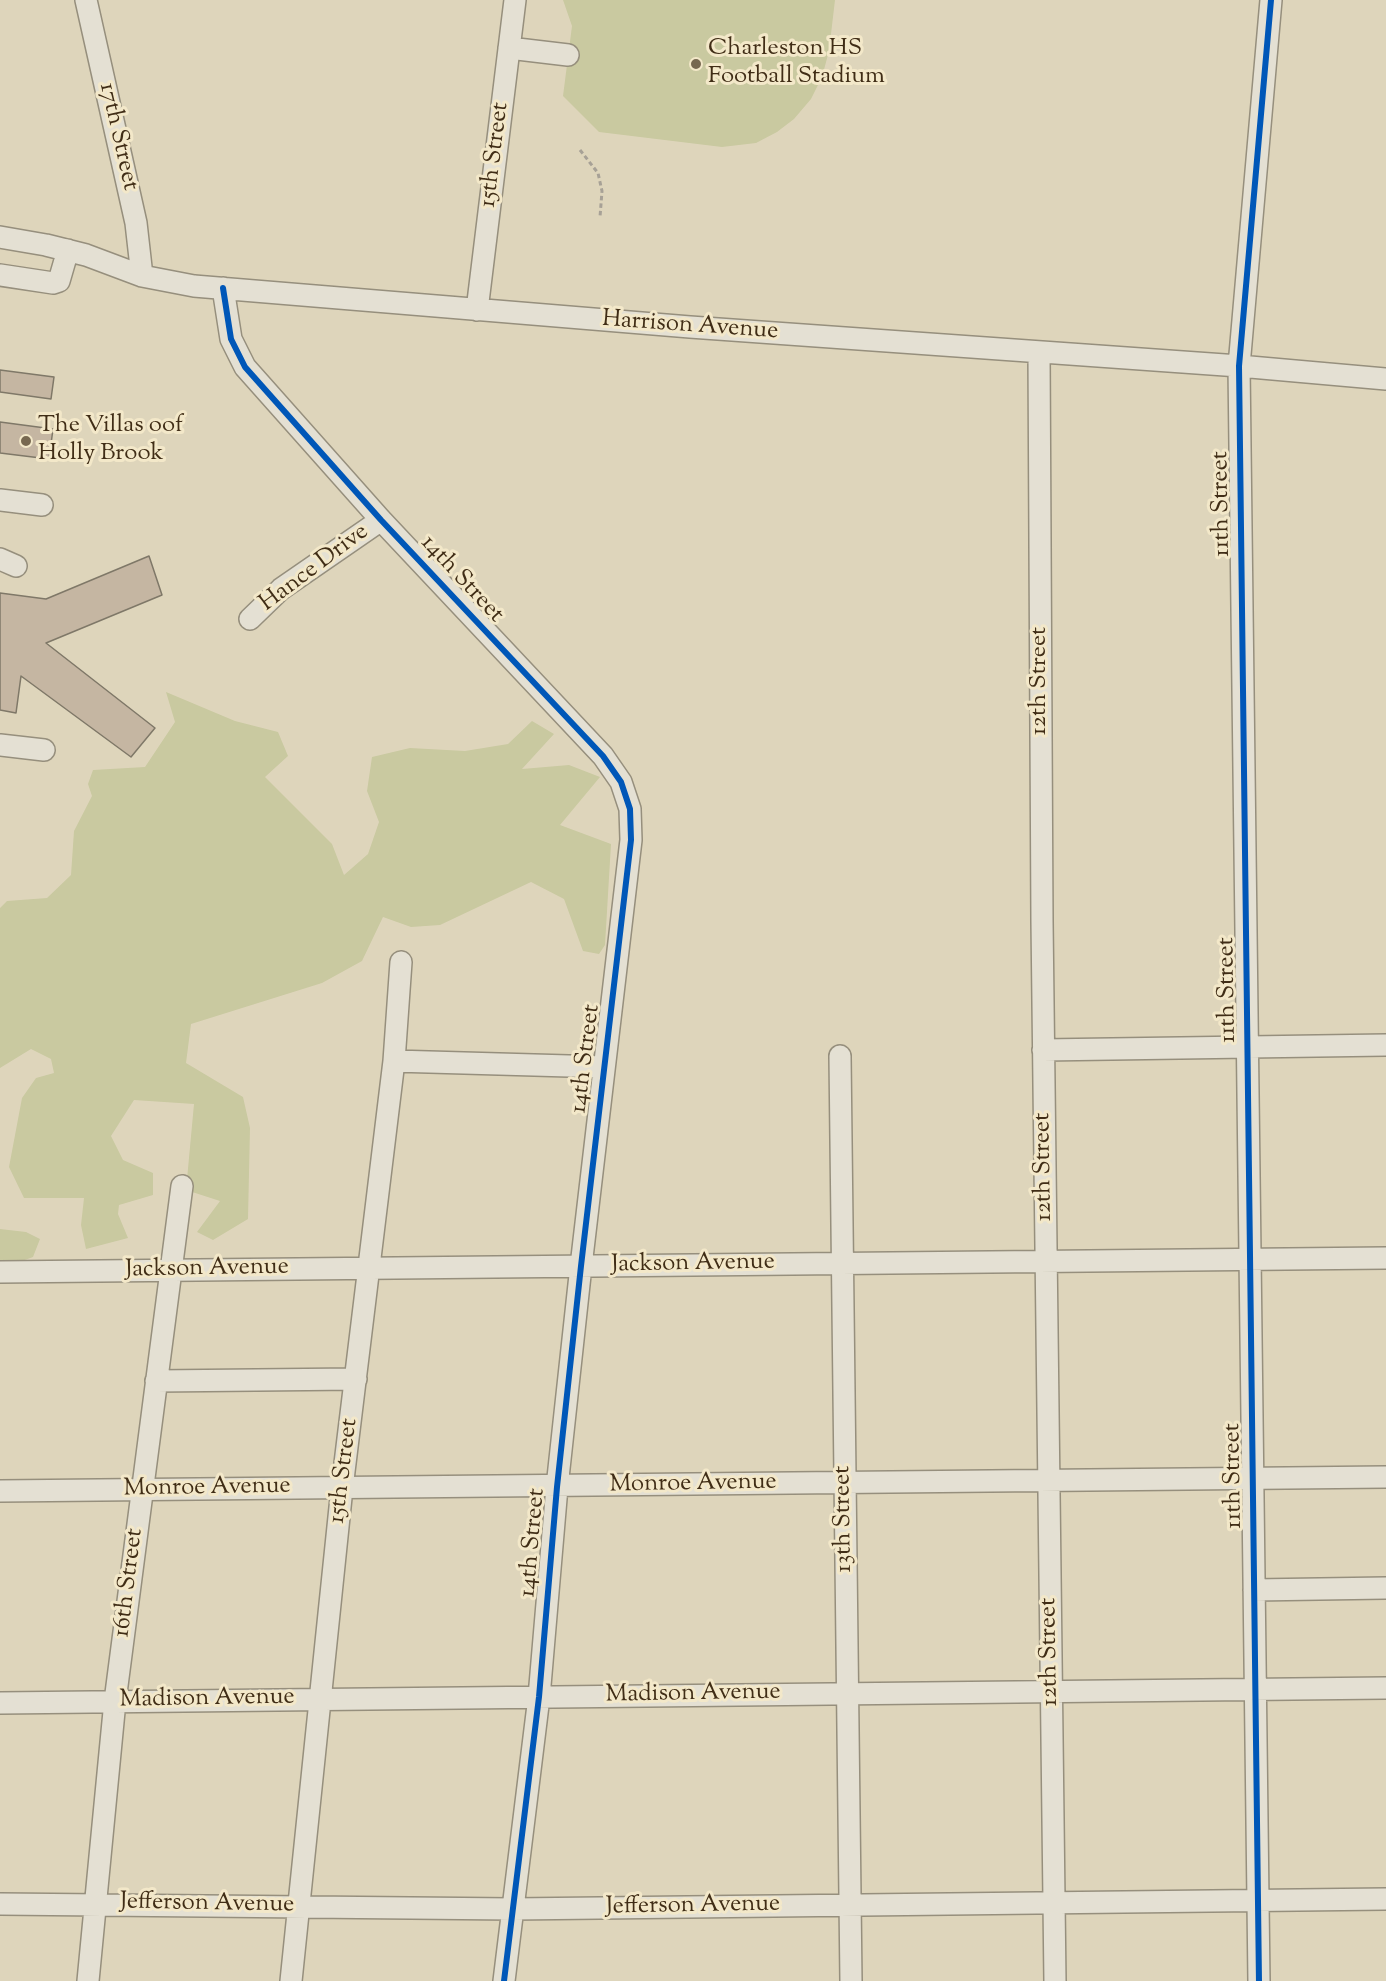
<!DOCTYPE html>
<style>
body{margin:0}
canvas{display:block;background:#ded5bb}
</style>
<canvas width="1386" height="1981"></canvas>
<script>
const context = document.querySelector('canvas').getContext('2d');
context.lineJoin = 'round';
function fill(path, color) { context.fillStyle = color; context.fill(path, 'evenodd'); }
const shape = rows => new Path2D(rows.map(r => 'M' + r).join(''));
function strokePath(path, color, width, dash) { context.strokeStyle = color; context.lineWidth = width; context.lineCap = dash ? 'butt' : 'round'; context.setLineDash(dash || []); context.stroke(path); }
function drawText(font, color, halo, rows, align = 'center') {
  context.font = font + ' "Sorts Mill Goudy",serif'; context.lineWidth = 6; context.setLineDash([]); context.textBaseline = 'middle'; context.strokeStyle = halo; context.fillStyle = color; for (const [text, x, y, turn = 0] of rows) {
    context.save(); context.translate(x, y); context.rotate((+turn || 0) * Math.PI / 180); context.textAlign = isNaN(turn) ? turn : align; if (halo) context.strokeText(text, 0, 0); context.fillText(text, 0, 0); context.restore();
  }
}
fill(shape([
 [563,0,835,0,829,51,822,77,811,99,794,119,777,132,756,143,722,147,599,132,563,96,572,26],
 [166,692,235,721,278,732,288,756,265,777,332,844,344,875,368,854,379,822,367,791,372,757,410,748,465,751,508,744,532,721,554,734,522,769,569,765,600,777,560,825,611,844,605,945,599,954,583,951,564,899,531,882,440,925,411,927,383,917,362,961,322,983,191,1024,186,1063,243,1097,250,1128,248,1219,213,1240,197,1232,220,1201,186,1190,194,1104,134,1100,111,1136,123,1160,153,1173,153,1195,119,1205,118,1214,128,1238,86,1249,81,1225,84,1198,24,1198,9,1167,22,1098,36,1078,54,1073,51,1059,31,1049,0,1068,0,908,7,901,47,898,71,875,74,831,92,796,88,784,93,770,145,767,175,722],
 [0,1229,26,1232,40,1239,33,1257,6,1267,0,1265]
]), '#c9c9a0');
const building = shape([
 [0,370,54,377,51,399,0,392,0,370],
 [0,422,53,429,49,459,0,453,0,422],
 [149,556,162,595,46,643,155,728,131,757,21,676,16,713,0,710,0,593,46,599,149,556]
]);
fill(building, '#c5b6a2');
strokePath(building, '#7f7868', 1.5);
const minor = shape([
 [86,0,136,223,142,276],
 [509,48,568,55],
 [0,237,46,245,86,255,142,276,194,286,690,327,1239,366,1386,379],
 [0,275,53,283,59,281,68,250],
 [223,288,231,339,245,367,381,520,603,756,621,782,630,809,631,840,581,1266,557,1487,539,1697,504,1981],
 [477,310,515,0],
 [1039,352,1042,921,1055,1981],
 [0,500,42,505],
 [0,559,16,566],
 [250,619,281,589,381,520],
 [0,745,44,750],
 [1043,1050,1386,1045],
 [840,1056,851,1981],
 [394,1061,604,1067],
 [0,1272,1386,1258],
 [156,1381,356,1379],
 [0,1491,1386,1477],
 [1254,1590,1386,1588],
 [0,1703,1386,1688],
 [0,1904,513,1909,1386,1899],
 [88,1981,115,1701,182,1186],
 [291,1981,342,1488,394,1061,401,962],
 [1259,1981,1239,366,1271,0]
]);
strokePath(minor, '#968f7d', 24);
strokePath(shape([
 [580,150,598,173,602,191,600,217]
]), '#a7a196', 3, [4.5, 3]);
strokePath(minor, '#e4e0d3', 21);
strokePath(shape([
 [223,288,231,339,245,367,381,520,603,756,621,782,630,809,631,840,581,1266,557,1487,539,1697,504,1981],
 [1259,1981,1239,366,1271,0]
]), '#0057b8', 6);
for (const [x, y, r, color] of [
 [696,64,6,"#776850"],
 [26,441,6,"#776850"]
]) { const dot = new Path2D(); dot.arc(x, y, r, 0, 2 * Math.PI); context.fillStyle = color; context.fill(dot); strokePath(dot, '#f3e8c9', 2); }
drawText('24px', '#402d16', '#f3e8c9', [
 ["Charleston HS",708,50],
 ["Football Stadium",708,78],
 ["The Villas oof",38,427],
 ["Holly Brook",38,455]
], 'left');
drawText('24px', '#402d16', '#f3e8c9', [
 ["17th Street",117,137,77],
 ["15th Street",496,155,-83],
 ["Harrison Avenue",690,327,4],
 ["11th Street",1223,504,-91],
 ["Hance Drive",315,569,-37],
 ["14th Street",461,580,47],
 ["12th Street",1041,681,-90],
 ["11th Street",1229,990,-91],
 ["14th Street",587,1059,-83],
 ["12th Street",1045,1167,-91],
 ["Jackson Avenue",693,1265,-1],
 ["Jackson Avenue",207,1270,-1],
 ["15th Street",345,1471,-83],
 ["11th Street",1235,1476,-91],
 ["Monroe Avenue",693,1485,-1],
 ["Monroe Avenue",207,1489,-1],
 ["13th Street",845,1519,-91],
 ["14th Street",534,1543,-85],
 ["16th Street",130,1583,-83],
 ["12th Street",1051,1652,-91],
 ["Madison Avenue",693,1695,-1],
 ["Madison Avenue",207,1700,-1],
 ["Jefferson Avenue",207,1905,1],
 ["Jefferson Avenue",693,1907,-1]
]);
</script>
